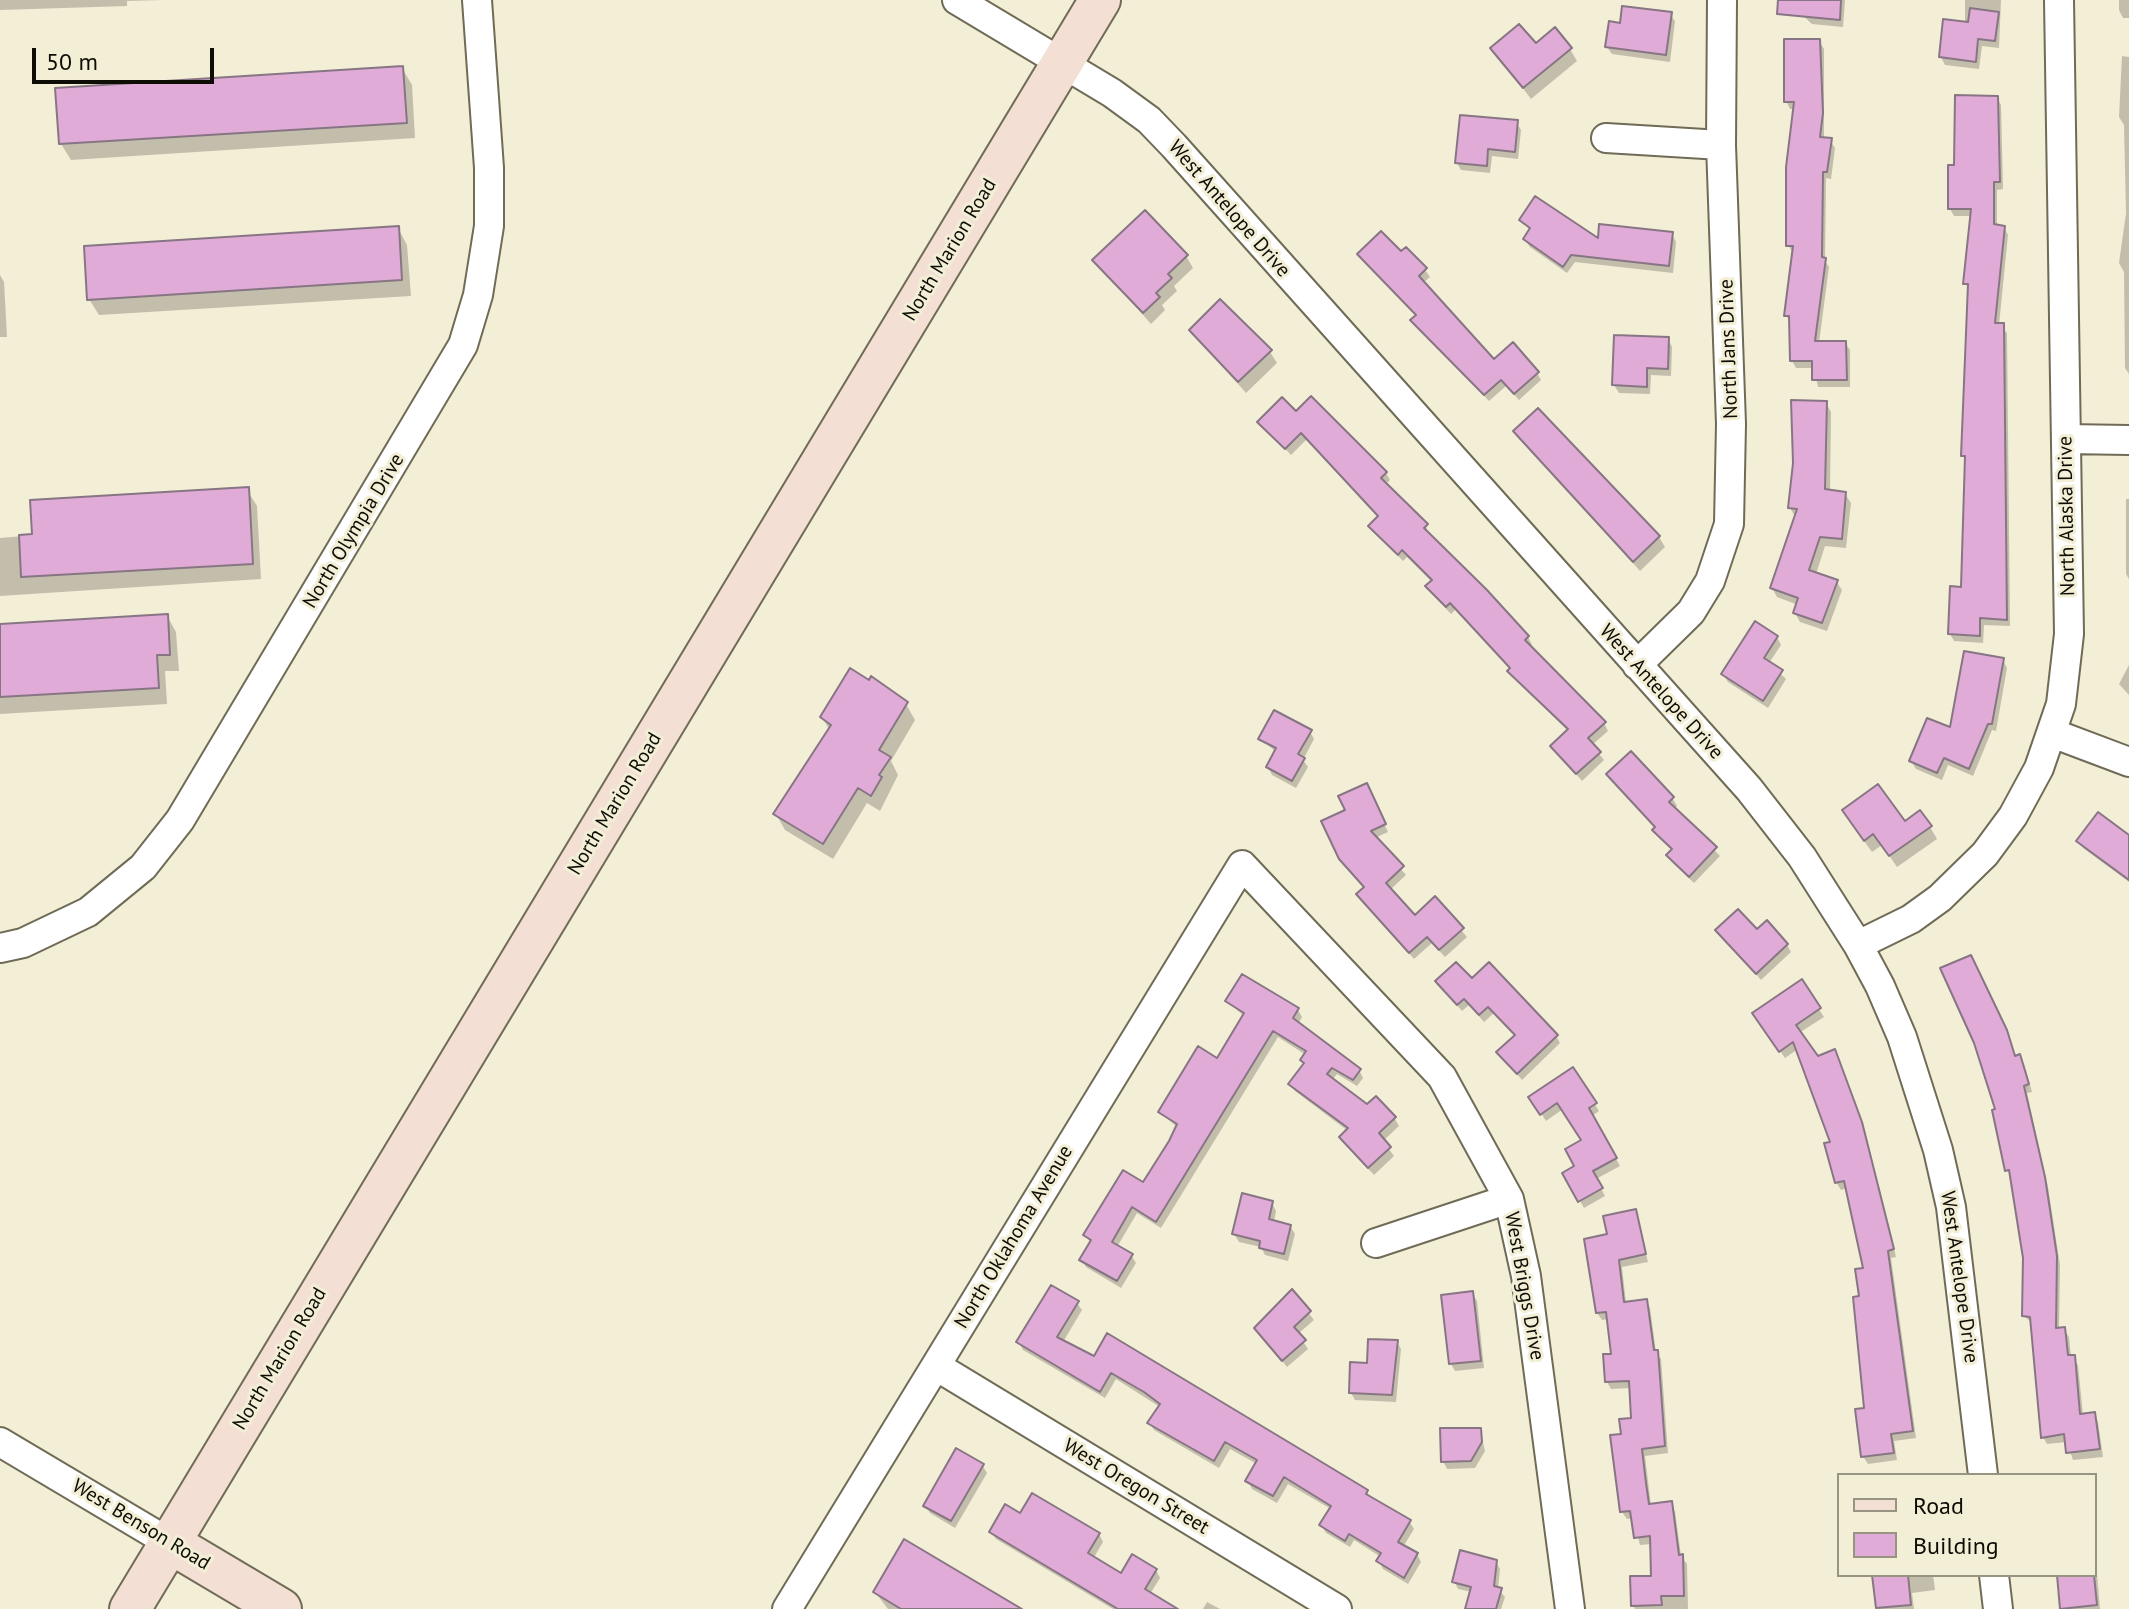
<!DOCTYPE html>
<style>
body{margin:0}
#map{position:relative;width:2129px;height:1609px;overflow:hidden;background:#f3eed6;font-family:"PT Sans",sans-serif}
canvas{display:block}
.legend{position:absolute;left:1837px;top:1473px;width:260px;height:104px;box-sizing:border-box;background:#f3eed6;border:2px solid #979482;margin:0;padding:10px 14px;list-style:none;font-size:24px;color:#0e0d05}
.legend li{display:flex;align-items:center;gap:16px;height:40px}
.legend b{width:40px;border:2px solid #979482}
.scale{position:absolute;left:32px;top:48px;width:182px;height:36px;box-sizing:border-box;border:4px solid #0e0d05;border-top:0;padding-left:10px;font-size:24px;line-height:28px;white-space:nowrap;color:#0e0d05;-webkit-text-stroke:6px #f3eed6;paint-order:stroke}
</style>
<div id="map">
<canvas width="2129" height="1609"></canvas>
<ul class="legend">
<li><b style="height:10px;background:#f3dfd3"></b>Road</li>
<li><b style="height:22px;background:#e0acd7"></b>Building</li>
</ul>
<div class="scale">50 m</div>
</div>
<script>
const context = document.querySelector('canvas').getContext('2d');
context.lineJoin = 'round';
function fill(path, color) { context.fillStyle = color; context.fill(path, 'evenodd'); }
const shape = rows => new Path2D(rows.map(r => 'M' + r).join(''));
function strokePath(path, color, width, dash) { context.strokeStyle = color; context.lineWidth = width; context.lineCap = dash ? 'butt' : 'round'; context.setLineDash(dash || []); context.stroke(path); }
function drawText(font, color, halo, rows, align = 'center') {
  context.font = font + ' "PT Sans",sans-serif'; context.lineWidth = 6; context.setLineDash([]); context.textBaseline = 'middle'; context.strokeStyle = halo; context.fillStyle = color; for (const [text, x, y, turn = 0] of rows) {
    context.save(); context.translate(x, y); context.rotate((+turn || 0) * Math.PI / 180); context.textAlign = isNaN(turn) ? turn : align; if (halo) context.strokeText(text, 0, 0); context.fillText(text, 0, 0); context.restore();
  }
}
fill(shape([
 [0,0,163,0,127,1,127,6,0,10],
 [1786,0,1845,0,1843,27,1812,24],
 [1965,0,2001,0,1999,48,1982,46,1979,69,1945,65,1941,57,1965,24],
 [2119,0,2129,0,2129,18,2123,18,2119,10],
 [1670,14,1675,21,1670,62,1612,54,1607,47,1622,25],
 [1819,41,1824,49,1824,140,1830,140,1835,148,1831,179,1826,178,1825,261,1829,267,1819,343,1845,343,1850,350,1850,387,1818,387,1814,368,1796,368,1792,361,1791,324,1786,315,1793,253,1788,245,1795,109,1790,109,1786,101],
 [1492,48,1570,49,1577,61,1531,99],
 [2122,56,2129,57,2129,374,2125,368,2124,272,2119,263,2126,213,2124,125,2119,117],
 [402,68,412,85,415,138,71,160,61,144],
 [1997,98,2001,105,2003,189,1997,190,1997,227,2004,227,2008,235,1999,325,2007,333,2010,626,1984,625,1983,643,1954,641,1950,634,1963,589,1967,463,1963,455,1970,291,1965,283,1972,216,1954,216,1950,209,1956,167],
 [1516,122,1521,130,1518,159,1492,156,1490,173,1461,170,1457,163],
 [1521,220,1599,241,1672,234,1676,242,1673,273,1575,262,1567,273,1530,247,1525,240,1531,231],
 [398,228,407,245,411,296,99,315,89,299],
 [1360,254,1401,254,1425,270,1430,277,1423,283,1494,361,1537,373,1541,380,1519,400,1506,386,1489,401,1417,327,1417,316],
 [1186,256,1193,268,1174,286,1177,291,1162,305,1165,310,1151,324,1095,261],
 [0,275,4,282,7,337,0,337],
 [1220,302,1270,352,1277,363,1246,393,1191,330],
 [1668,339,1672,347,1671,376,1651,375,1650,394,1619,393,1614,385],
 [1826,403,1831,412,1830,492,1845,494,1851,503,1846,548,1825,546,1816,574,1836,581,1842,590,1827,631,1800,622,1795,613,1798,605,1777,597,1772,588,1796,518,1790,508],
 [1296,414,1386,473,1390,480,1385,485,1426,525,1428,535,1528,637,1532,645,1530,647,1604,723,1608,731,1592,745,1604,760,1582,781,1552,746,1568,731,1514,678,1511,669,1456,609,1451,614,1432,594,1427,586,1432,582,1407,557,1403,561,1375,533,1371,526,1379,517,1307,439,1291,455,1260,422],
 [1516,431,1659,537,1665,547,1640,571],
 [247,490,257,506,261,579,0,596,0,538,35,535],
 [2126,499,2129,499,2129,579,2126,574],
 [167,616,176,632,179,671,165,671,167,704,0,714,0,626],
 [1777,637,1781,645,1769,663,1786,679,1768,708,1728,682,1723,674],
 [2003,660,2007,668,1996,731,1992,730,1973,776,1948,765,1942,780,1916,769,1911,761,1952,730],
 [2129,665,2129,695,2119,684],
 [906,704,915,720,891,761,898,775,880,811,867,803,833,859,785,830,776,814,830,731,822,717],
 [1310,732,1314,739,1303,760,1308,767,1296,788,1272,775,1268,767,1276,752,1261,739],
 [1631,754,1673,799,1677,806,1674,809,1720,856,1694,883,1673,863,1669,855,1673,851,1659,838,1656,829,1608,775],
 [1370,793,1388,832,1375,838,1406,875,1390,890,1415,918,1435,899,1467,937,1445,957,1432,943,1414,959,1363,902,1359,895,1365,889,1340,858,1348,811],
 [1851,823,1930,827,1937,839,1897,867,1882,845,1872,852],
 [2129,837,2129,882,2083,848,2079,841],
 [1718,930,1757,932,1787,945,1791,952,1761,980],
 [1974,965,2016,1058,2019,1057,2024,1064,2032,1092,2027,1093,2048,1187,2060,1265,2059,1330,2064,1329,2069,1337,2071,1357,2078,1365,2083,1415,2094,1414,2098,1422,2103,1457,2073,1460,2067,1442,2047,1444,2043,1437,2033,1324,2024,1316,2025,1257],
 [1472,981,1556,1036,1560,1043,1522,1080,1499,1053,1516,1037,1494,1013,1484,1022,1469,1005,1462,1011,1437,982],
 [1801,982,1824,1017,1799,1033,1817,1058,1839,1059,1865,1131,1896,1257,1891,1258,1916,1438,1894,1441,1897,1460,1868,1464,1863,1456,1866,1410,1861,1298,1865,1269,1847,1188,1841,1190,1836,1182,1833,1143,1798,1049,1785,1058,1759,1021],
 [1227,1001,1298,1010,1302,1017,1298,1024,1359,1070,1363,1078,1357,1086,1337,1074,1332,1080,1367,1106,1376,1099,1395,1119,1399,1126,1383,1141,1394,1156,1374,1175,1346,1145,1342,1137,1348,1131,1295,1091,1290,1084,1305,1065,1302,1060,1306,1055,1278,1037,1161,1228,1137,1213,1117,1247,1131,1255,1136,1263,1121,1288,1086,1267,1082,1260,1090,1242,1085,1235,1143,1185,1178,1128,1160,1112,1217,1061,1245,1017],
 [1573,1070,1599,1111,1592,1116,1620,1166,1596,1179,1605,1196,1584,1208,1565,1174,1577,1167,1584,1141,1563,1109,1546,1121,1531,1097],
 [1272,1203,1276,1211,1274,1222,1290,1226,1295,1234,1288,1261,1265,1255,1261,1247,1239,1242,1234,1234],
 [1635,1212,1648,1262,1622,1267,1626,1303,1646,1301,1650,1308,1656,1352,1661,1359,1668,1453,1645,1456,1651,1506,1670,1504,1675,1511,1681,1556,1687,1564,1688,1609,1635,1609,1633,1605,1653,1578,1652,1544,1640,1545,1633,1518,1627,1519,1622,1512,1623,1436,1634,1419,1631,1388,1611,1389,1607,1382,1613,1355,1609,1319,1602,1320,1597,1313,1609,1236],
 [1292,1292,1314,1320,1298,1334,1308,1349,1287,1367,1256,1329],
 [1472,1293,1477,1301,1484,1368,1455,1371,1451,1364],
 [1077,1303,1082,1310,1063,1342,1367,1492,1371,1500,1409,1521,1414,1529,1403,1547,1417,1554,1421,1562,1408,1584,1383,1569,1379,1561,1381,1557,1354,1540,1350,1547,1326,1533,1321,1525,1331,1509,1288,1484,1277,1503,1252,1489,1248,1481,1257,1464,1230,1449,1219,1468,1154,1430,1150,1423,1160,1407,1116,1379,1105,1398,1023,1350,1019,1342],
 [1397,1342,1401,1349,1396,1402,1355,1400,1351,1393,1369,1365],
 [1480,1430,1485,1451,1475,1468,1447,1469,1443,1461],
 [982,1465,987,1473,955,1528,930,1513,926,1506],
 [1021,1516,1099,1534,1103,1542,1093,1559,1121,1576,1156,1570,1160,1578,1150,1594,1174,1609,1113,1609,996,1539,991,1532],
 [2095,1550,2100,1609,2063,1609,2059,1575,2095,1575],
 [1496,1562,1500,1569,1498,1589,1505,1597,1501,1609,1468,1609,1472,1592,1458,1589,1454,1581],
 [1874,1575,1933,1575,1935,1590,1912,1593,1914,1609,1878,1609],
 [875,1592,1014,1609,888,1609],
 [1207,1602,1220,1609,1203,1609]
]), '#0003');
const building = shape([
 [1778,0,1841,0,1840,20,1777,14,1778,0],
 [1622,6,1672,12,1666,55,1605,47,1609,21,1620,23,1622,6],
 [1970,8,1999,12,1995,41,1978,39,1976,62,1939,57,1943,19,1968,22,1970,8],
 [1519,24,1536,43,1555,27,1572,48,1523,88,1490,48,1519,24],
 [1784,39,1820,39,1823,113,1820,137,1832,138,1827,172,1823,172,1822,257,1826,258,1815,341,1846,341,1847,380,1812,380,1812,361,1790,361,1789,316,1784,316,1793,246,1786,246,1786,167,1794,102,1784,102,1784,39],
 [403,66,407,123,59,144,55,88,403,66],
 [1955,95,1998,96,2000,182,1994,182,1994,224,2005,226,1995,323,2004,323,2007,620,1980,618,1980,636,1948,634,1950,586,1961,587,1965,456,1961,456,1968,284,1963,284,1971,209,1948,209,1948,165,1954,165,1955,95],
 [1460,115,1518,120,1515,152,1488,149,1487,166,1455,163,1460,115],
 [1535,196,1598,238,1599,224,1673,232,1669,266,1571,255,1563,267,1523,239,1530,228,1519,220,1535,196],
 [1145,210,1188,255,1168,274,1172,278,1156,293,1160,297,1143,313,1092,260,1145,210],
 [399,226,402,280,87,300,84,246,399,226],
 [1381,231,1401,251,1406,247,1427,268,1419,276,1494,359,1513,342,1539,372,1514,394,1501,380,1484,395,1410,320,1416,315,1357,254,1381,231],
 [1220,299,1272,350,1238,382,1189,330,1220,299],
 [1614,335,1669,337,1668,369,1647,368,1647,387,1612,385,1614,335],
 [1311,396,1387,472,1381,478,1428,524,1424,528,1487,590,1529,636,1525,640,1606,722,1588,738,1601,752,1576,774,1550,746,1568,729,1507,671,1510,668,1450,603,1446,607,1425,586,1432,580,1402,550,1398,555,1368,526,1378,516,1301,433,1285,449,1257,422,1282,397,1296,411,1311,396],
 [1791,400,1827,401,1825,489,1846,492,1842,539,1820,537,1809,570,1838,580,1822,623,1793,613,1798,598,1770,588,1797,509,1788,508,1793,463,1791,400],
 [1538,408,1660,536,1633,562,1513,431,1538,408],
 [249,487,253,564,21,577,19,535,32,534,30,500,249,487],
 [168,614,170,655,157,655,159,688,0,697,0,624,168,614],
 [1755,621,1778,636,1764,658,1783,670,1763,701,1721,674,1755,621],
 [1964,651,2004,658,1992,724,1988,724,1969,769,1944,758,1937,773,1909,761,1927,718,1950,727,1964,651],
 [850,668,869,680,871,676,908,702,879,750,891,757,879,775,882,777,871,796,858,788,823,844,773,814,831,725,820,717,850,668],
 [1274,710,1312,730,1298,754,1305,758,1292,781,1266,767,1276,748,1258,739,1274,710],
 [1631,751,1674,797,1669,802,1717,847,1689,877,1666,855,1672,849,1652,830,1655,827,1606,774,1631,751],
 [1367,783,1386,824,1371,831,1404,866,1386,883,1415,915,1435,896,1464,928,1439,950,1427,937,1409,953,1356,894,1364,887,1339,859,1321,821,1345,810,1338,796,1367,783],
 [1878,784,1905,821,1920,810,1932,826,1889,856,1873,834,1864,841,1842,810,1878,784],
 [2098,812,2129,835,2129,880,2076,841,2098,812],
 [1738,909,1757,929,1767,920,1788,944,1756,974,1715,930,1738,909],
 [1971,955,2007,1030,2015,1056,2020,1054,2029,1084,2024,1086,2045,1177,2057,1256,2056,1328,2065,1327,2068,1355,2075,1355,2080,1414,2095,1412,2100,1449,2066,1453,2064,1434,2041,1438,2030,1317,2022,1316,2023,1258,2009,1170,2005,1171,1992,1110,1995,1109,1974,1043,1940,968,1971,955],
 [1456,962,1472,978,1489,962,1558,1035,1517,1074,1496,1052,1515,1035,1488,1007,1479,1015,1464,999,1457,1005,1435,981,1456,962],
 [1242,974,1299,1008,1293,1018,1361,1069,1353,1080,1332,1068,1327,1074,1367,1104,1376,1096,1396,1117,1379,1133,1391,1147,1368,1168,1339,1137,1348,1128,1288,1084,1304,1063,1300,1060,1306,1051,1273,1031,1156,1222,1132,1207,1112,1242,1133,1254,1117,1281,1079,1260,1091,1240,1083,1235,1123,1170,1143,1182,1169,1141,1177,1124,1158,1112,1198,1046,1217,1058,1244,1013,1225,1001,1242,974],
 [1802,979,1821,1008,1796,1025,1818,1056,1835,1049,1862,1122,1894,1249,1888,1251,1913,1431,1891,1434,1894,1453,1861,1457,1855,1409,1864,1408,1853,1297,1859,1296,1855,1269,1863,1268,1844,1181,1835,1183,1824,1143,1830,1142,1793,1042,1779,1052,1752,1013,1802,979],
 [1573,1067,1597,1103,1589,1108,1617,1158,1593,1171,1603,1188,1578,1202,1562,1173,1574,1166,1565,1149,1581,1140,1557,1103,1540,1115,1528,1097,1573,1067],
 [1242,1193,1273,1201,1269,1219,1291,1225,1284,1254,1259,1248,1260,1241,1232,1234,1242,1193],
 [1636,1209,1646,1254,1619,1260,1624,1302,1647,1299,1654,1350,1658,1350,1665,1446,1642,1449,1646,1483,1649,1504,1672,1501,1679,1555,1683,1554,1684,1596,1661,1596,1662,1605,1631,1606,1630,1576,1651,1576,1650,1536,1634,1538,1630,1511,1620,1512,1610,1435,1621,1434,1619,1419,1631,1418,1629,1381,1605,1382,1603,1354,1611,1354,1606,1312,1596,1313,1584,1239,1607,1234,1603,1216,1636,1209],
 [1051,1285,1079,1301,1057,1337,1094,1356,1107,1333,1310,1455,1368,1490,1366,1494,1411,1520,1398,1542,1418,1553,1404,1578,1376,1561,1381,1553,1349,1534,1345,1541,1319,1525,1331,1506,1284,1477,1273,1496,1245,1481,1257,1460,1225,1442,1214,1461,1147,1423,1160,1404,1144,1392,1111,1373,1100,1392,1016,1342,1051,1285],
 [1292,1289,1311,1311,1294,1327,1306,1340,1282,1361,1254,1328,1292,1289],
 [1473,1291,1481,1361,1449,1364,1441,1295,1473,1291],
 [1368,1339,1398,1340,1392,1395,1349,1393,1350,1362,1367,1363,1368,1339],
 [1440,1428,1481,1428,1482,1442,1471,1461,1441,1462,1440,1428],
 [956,1448,984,1464,951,1521,923,1506,956,1448],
 [1032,1493,1100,1533,1088,1553,1121,1573,1132,1554,1157,1569,1145,1589,1178,1609,1118,1609,989,1532,1005,1504,1020,1513,1032,1493],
 [904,1539,1022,1609,901,1609,873,1592,904,1539],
 [1460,1550,1497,1560,1494,1586,1502,1588,1496,1609,1465,1609,1471,1587,1452,1582,1460,1550],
 [1872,1575,1908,1575,1911,1605,1876,1608,1872,1575],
 [2057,1575,2094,1575,2097,1605,2060,1609,2057,1575]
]);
fill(building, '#e0acd7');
strokePath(building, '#887584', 2);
const street = shape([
 [957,0,1112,93,1149,120,1174,146,1749,789,1802,857,1858,945,1880,986,1902,1037,1938,1150,1951,1207,1983,1475],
 [1606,138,1721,145],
 [2066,439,2129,440],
 [1637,665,1691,612,1710,581,1729,524,1731,424,1721,145,1722,0],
 [2052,733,2129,762],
 [1858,945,1911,919,1940,898,1985,854,2013,816,2039,768,2061,704,2069,634,2059,0],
 [0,948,23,943,88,912,143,867,180,820,463,345,478,295,489,226,489,168,477,0],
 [1376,1243,1509,1199],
 [936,1366,1337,1609],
 [0,1442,170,1543],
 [1994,1575,1998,1609],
 [787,1609,1242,865,1442,1077,1509,1199,1526,1276,1570,1609]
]);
const secondary = shape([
 [170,1543,281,1609],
 [130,1609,1100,0]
]);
strokePath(street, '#6f6b56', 32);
strokePath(secondary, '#6f6b56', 44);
strokePath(street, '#fff', 28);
strokePath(secondary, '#f3dfd3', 40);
drawText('20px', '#0e0d05', '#f3eed6', [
 ["West Antelope Drive",1229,209,49],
 ["North Marion Road",950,250,-59],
 ["North Jans Drive",1729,349,-92],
 ["North Alaska Drive",2067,516,-91],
 ["North Olympia Drive",354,531,-59],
 ["West Antelope Drive",1661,692,48],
 ["North Marion Road",615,804,-59],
 ["North Oklahoma Avenue",1014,1237,-59],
 ["West Antelope Drive",1959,1277,82],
 ["West Briggs Drive",1524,1286,80],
 ["North Marion Road",280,1359,-59],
 ["West Oregon Street",1136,1487,31],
 ["West Benson Road",141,1525,31]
]);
</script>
